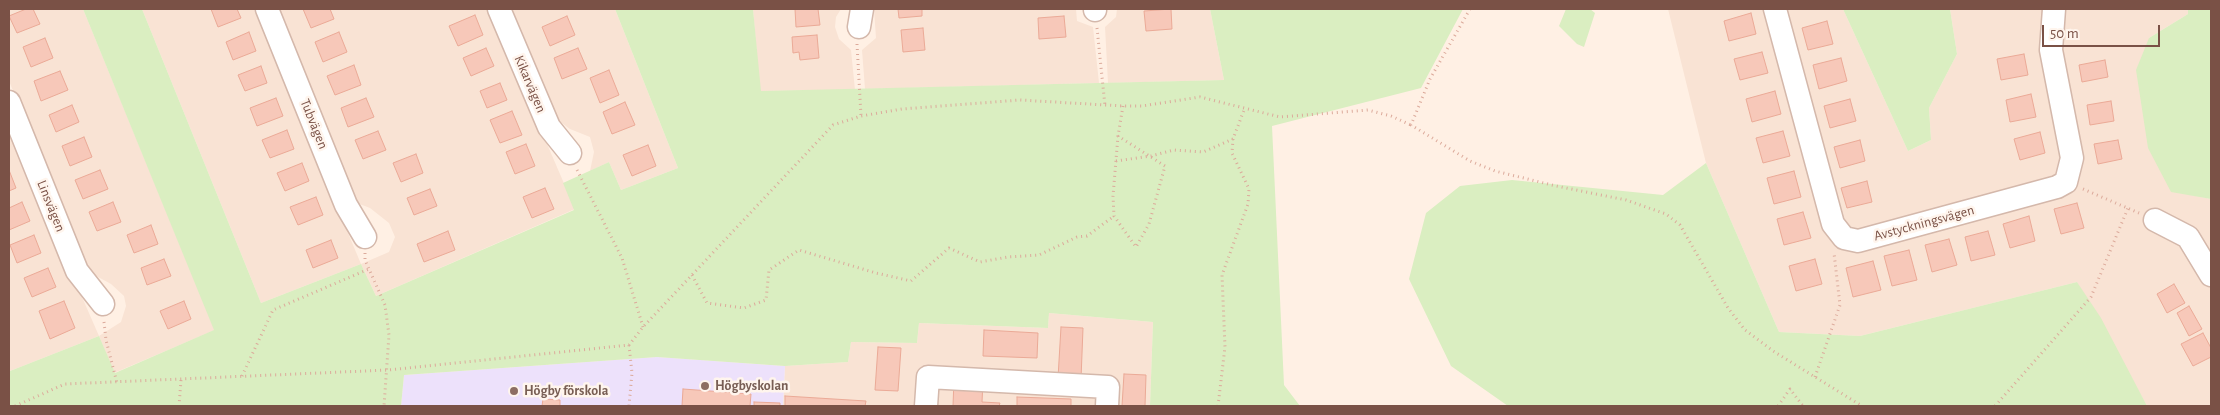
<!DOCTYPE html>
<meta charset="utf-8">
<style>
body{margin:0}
#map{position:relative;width:2220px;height:415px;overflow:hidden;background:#fff0e4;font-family:"Alegreya Sans",sans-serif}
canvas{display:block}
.frame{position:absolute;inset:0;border:10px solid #7a5146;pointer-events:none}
.scale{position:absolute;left:2042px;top:25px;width:118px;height:22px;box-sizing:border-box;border:2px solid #7a5146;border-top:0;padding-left:6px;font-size:15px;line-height:18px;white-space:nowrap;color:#7a5146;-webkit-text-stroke:4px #fff5ed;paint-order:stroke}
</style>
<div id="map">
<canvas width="2220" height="415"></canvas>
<div class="frame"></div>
<div class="scale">50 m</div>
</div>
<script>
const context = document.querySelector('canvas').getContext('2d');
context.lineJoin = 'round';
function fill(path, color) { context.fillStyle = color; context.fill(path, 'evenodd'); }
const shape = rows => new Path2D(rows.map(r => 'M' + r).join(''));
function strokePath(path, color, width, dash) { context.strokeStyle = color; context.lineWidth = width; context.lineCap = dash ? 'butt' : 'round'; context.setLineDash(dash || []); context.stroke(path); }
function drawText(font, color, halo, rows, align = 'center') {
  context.font = font + ' "Alegreya Sans",sans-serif'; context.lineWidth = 5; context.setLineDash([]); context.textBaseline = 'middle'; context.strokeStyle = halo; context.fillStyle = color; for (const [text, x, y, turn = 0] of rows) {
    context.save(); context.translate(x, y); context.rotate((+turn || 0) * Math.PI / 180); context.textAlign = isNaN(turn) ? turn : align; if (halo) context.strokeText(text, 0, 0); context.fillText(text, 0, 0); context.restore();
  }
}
fill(shape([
 [9,9,83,9,215,330,114,373,99,336,10,371,9,130,99,336,121,322,126,306,124,296,111,284,87,271,9,81],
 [142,9,254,9,361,264,389,252,395,237,389,223,370,208,357,203,275,9,489,9,575,209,376,296,361,264,261,303],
 [510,9,615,9,678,168,621,190,609,162,590,171,594,152,590,137,570,129,555,118],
 [753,9,841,9,836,17,835,27,839,39,851,50,855,90,760,91],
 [874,9,1076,9,1077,21,1093,27,1099,83,865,89,862,50,876,38],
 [1117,9,1210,9,1224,80,1108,83,1105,27,1116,17],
 [1668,9,1843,9,1908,151,1931,140,1929,108,1957,54,1950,9,2188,9,2188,14,2149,38,2171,191,2211,199,2211,406,2147,406,2077,282,1860,336,1779,332,1706,163],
 [1049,313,1153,322,1150,406,783,406,785,366,848,362,851,342,917,343,919,323,1048,328]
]), '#f9e3d4');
fill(shape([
 [657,357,785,366,783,406,401,406,404,375]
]), '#ede1fb');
fill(shape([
 [83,9,142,9,261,303,361,264,376,296,574,210,563,183,609,162,621,190,678,168,615,9,753,9,761,91,1224,80,1210,9,1463,9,1421,88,1272,126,1284,385,1300,406,1150,406,1153,322,1049,313,1048,328,919,323,917,343,851,342,848,362,785,366,657,357,404,375,401,406,9,406,9,369,10,371,99,336,115,373,214,330],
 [1566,9,1590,9,1595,13,1584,47,1577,44,1559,26],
 [1843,9,1950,9,1957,54,1929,108,1931,140,1908,151],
 [2188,9,2211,9,2211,199,2171,192,2148,148,2136,70,2149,38,2188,14],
 [1706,163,1779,332,1860,336,2077,282,2101,318,2147,406,1508,406,1451,366,1409,279,1426,213,1460,186,1512,180,1663,195]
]), '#daeec1');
const building = shape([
 [26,9,33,9,40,24,17,33,9,16,26,9],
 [211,9,237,9,241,18,218,27,211,9],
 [303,9,330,9,334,19,311,28,303,9],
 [795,9,818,9,820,25,796,27,795,9],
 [898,9,922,9,922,16,899,18,898,9],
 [1171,9,1172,29,1146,31,1144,11,1171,9],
 [1751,13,1756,34,1729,41,1724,21,1751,13],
 [475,15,483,35,458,46,449,26,475,15],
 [567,16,575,35,550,46,542,27,567,16],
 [1064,16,1066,37,1039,39,1038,18,1064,16],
 [1827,21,1833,44,1808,50,1802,28,1827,21],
 [923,28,925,50,903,52,901,30,923,28],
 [249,32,256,51,233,60,226,42,249,32],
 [339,32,347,52,323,62,315,42,339,32],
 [817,35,819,58,800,60,799,52,793,53,792,37,817,35],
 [45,38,53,58,31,67,23,47,45,38],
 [486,48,494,66,471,76,463,58,486,48],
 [578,48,587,69,562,79,554,58,578,48],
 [1762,52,1768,73,1740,80,1734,59,1762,52],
 [2024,54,2028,75,2001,80,1997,59,2024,54],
 [1841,58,1847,81,1819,89,1813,65,1841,58],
 [2105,60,2108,77,2082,82,2079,65,2105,60],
 [354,65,361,85,335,95,327,76,354,65],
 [261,66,267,83,245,91,238,75,261,66],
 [609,70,619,95,600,103,590,78,609,70],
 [60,71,68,90,41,101,34,81,60,71],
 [500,83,507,100,487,108,480,91,500,83],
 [1775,91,1781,114,1752,122,1746,99,1775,91],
 [2031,94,2036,117,2010,122,2006,100,2031,94],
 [276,98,283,116,257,126,250,108,276,98],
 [366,98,374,117,348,127,341,108,366,98],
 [1850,99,1856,121,1830,128,1824,106,1850,99],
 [2111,101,2114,121,2090,125,2087,105,2111,101],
 [625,102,635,125,612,134,603,112,625,102],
 [72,105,79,122,56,132,49,115,72,105],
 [512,111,522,135,500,143,490,120,512,111],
 [287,130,294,149,270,158,262,140,287,130],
 [378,131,386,150,363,159,355,140,378,131],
 [1783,131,1790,156,1763,163,1756,138,1783,131],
 [2040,132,2045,153,2020,160,2014,139,2040,132],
 [84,137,92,157,70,166,62,146,84,137],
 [1860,140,1865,161,1840,168,1834,147,1860,140],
 [2118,140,2122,159,2098,164,2094,144,2118,140],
 [526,144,535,166,515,174,506,152,526,144],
 [648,145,656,166,632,176,623,155,648,145],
 [416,154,423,173,401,182,393,163,416,154],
 [302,163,309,181,285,191,277,173,302,163],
 [9,170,16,188,9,191,9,170],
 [100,170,108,189,83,199,75,180,100,170],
 [1794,171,1801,197,1774,204,1767,178,1794,171],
 [1867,181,1872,202,1847,208,1841,188,1867,181],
 [545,188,554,209,532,218,523,197,545,188],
 [430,189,437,206,414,215,407,198,430,189],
 [316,197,323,215,298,225,290,207,316,197],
 [22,202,30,221,9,230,9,208,22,202],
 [113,202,121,222,97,231,89,212,113,202],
 [2077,203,2084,228,2061,234,2054,209,2077,203],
 [1803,212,1811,238,1784,245,1777,219,1803,212],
 [2029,216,2035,241,2010,248,2003,224,2029,216],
 [151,225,158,244,134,253,127,235,151,225],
 [448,231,455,250,424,262,417,244,448,231],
 [1988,231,1995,255,1971,261,1965,237,1988,231],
 [34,235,41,253,17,263,10,245,34,235],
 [1949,239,1957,265,1932,272,1925,245,1949,239],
 [331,240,338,258,313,268,306,250,331,240],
 [1909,250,1917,280,1892,286,1884,256,1909,250],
 [164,259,171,276,147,285,141,268,164,259],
 [1815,259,1822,284,1796,291,1789,266,1815,259],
 [1873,261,1881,290,1853,297,1846,268,1873,261],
 [48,268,56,287,32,297,24,278,48,268],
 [2174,284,2185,303,2167,313,2157,294,2174,284],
 [64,301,75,328,50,339,39,311,64,301],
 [184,301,191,319,168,329,160,311,184,301],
 [2189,306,2202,329,2189,336,2177,313,2189,306],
 [1061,327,1083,328,1081,379,1058,378,1061,327],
 [984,330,1038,333,1037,358,983,356,984,330],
 [2203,333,2211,348,2211,357,2193,366,2181,344,2203,333],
 [878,347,901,348,898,391,875,390,878,347],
 [1124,374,1146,375,1145,406,1122,406,1124,374],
 [954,380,983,381,982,402,1000,403,999,406,953,406,954,380],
 [683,389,751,394,750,406,682,406,683,389],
 [785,396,866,401,865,406,785,406,785,396],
 [1017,397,1071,399,1071,406,1017,406,1017,397],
 [543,399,560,400,560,406,542,406,543,399],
 [754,402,780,403,780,406,754,406,754,402]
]);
fill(building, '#f7c8b9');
strokePath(building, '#ebaa97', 1);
const minor = shape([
 [267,9,346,205,365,237],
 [499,9,549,127,570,153],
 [1095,9,1095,10],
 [1775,9,1833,224,1844,238,1858,241,2057,187,2066,182,2072,158,2051,50,2054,9],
 [859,27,862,9],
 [9,102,77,271,103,304],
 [2155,220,2188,237,2211,275],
 [926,406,928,377,1108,387,1107,406]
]);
strokePath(minor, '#d4b8ab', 25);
strokePath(shape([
 [1470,9,1430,79,1411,125,1470,161,1495,171,1556,186,1626,200,1666,214,1680,225,1728,308,1745,330,1773,351,1862,406],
 [1097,28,1105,106],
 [857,44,861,116],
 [1118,136,1113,196,1114,216,1136,247,1149,224,1165,166,1118,136,1123,106],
 [1116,161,1151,156,1174,150,1203,152,1233,139],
 [577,170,622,258,643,327],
 [2083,189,2139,213],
 [365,253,365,260,385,305,389,335,384,406],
 [692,275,707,303,744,308,766,300,769,270,799,250,876,273,911,281,949,248,980,262,1008,257,1039,255,1077,237,1087,236,1114,216],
 [104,322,106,340,117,383],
 [629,345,632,373,629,406],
 [242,376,273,310,369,269],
 [1815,377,1840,305,1834,253],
 [15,406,65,384,388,370,629,345,643,327,833,125,861,116,902,109,1020,100,1123,106,1142,106,1200,97,1280,117,1368,110,1391,116,1411,125],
 [179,406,181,380],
 [1218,406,1225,347,1222,275,1248,204,1249,189,1232,153,1233,139,1244,110],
 [1778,406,1790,389,1803,406],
 [1995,406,2091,297,2128,208]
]), '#dcaa9b', 3, [1, 4]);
strokePath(minor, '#fff', 22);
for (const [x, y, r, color] of [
 [705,386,5,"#8d6e63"],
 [514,391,5,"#8d6e63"]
]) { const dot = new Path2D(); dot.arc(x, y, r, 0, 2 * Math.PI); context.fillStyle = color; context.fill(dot); strokePath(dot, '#fff5ed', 2); }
drawText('14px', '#7a5146', '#fff5ed', [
 ["Kikarvägen",530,84,67],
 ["Tubvägen",314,124,68],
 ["Linsvägen",51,206,68],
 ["Avstyckningsvägen",1924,223,-15]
]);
drawText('bold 14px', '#785e54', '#fff5ed', [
 ["Högbyskolan",715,386],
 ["Högby förskola",524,391]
], 'left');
</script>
